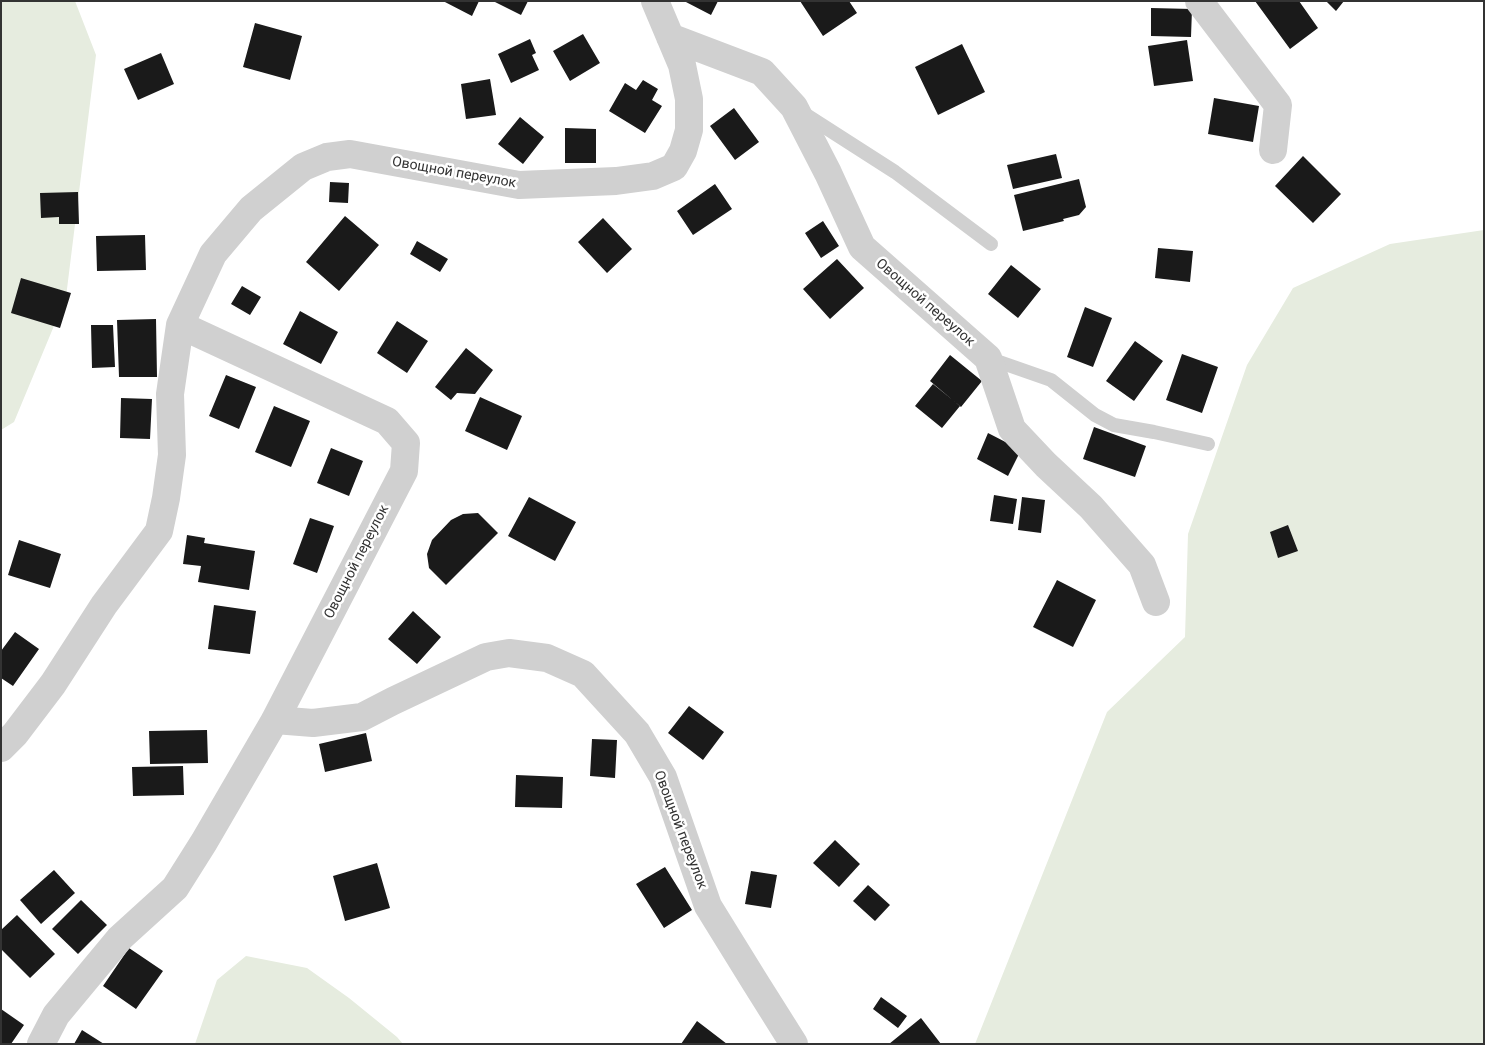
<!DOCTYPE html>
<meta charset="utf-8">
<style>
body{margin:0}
#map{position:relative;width:1485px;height:1045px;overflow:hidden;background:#fff;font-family:Roboto,sans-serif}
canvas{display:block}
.frame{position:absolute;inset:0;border:2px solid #333;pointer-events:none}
</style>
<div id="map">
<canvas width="1485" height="1045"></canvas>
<div class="frame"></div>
</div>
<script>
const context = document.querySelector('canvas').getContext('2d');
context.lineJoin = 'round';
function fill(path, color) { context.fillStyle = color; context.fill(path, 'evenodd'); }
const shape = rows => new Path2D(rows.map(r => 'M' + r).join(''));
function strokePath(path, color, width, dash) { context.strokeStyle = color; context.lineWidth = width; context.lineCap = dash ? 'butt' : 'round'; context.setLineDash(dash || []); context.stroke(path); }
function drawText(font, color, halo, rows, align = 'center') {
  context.font = font + ' Roboto,sans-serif'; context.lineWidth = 5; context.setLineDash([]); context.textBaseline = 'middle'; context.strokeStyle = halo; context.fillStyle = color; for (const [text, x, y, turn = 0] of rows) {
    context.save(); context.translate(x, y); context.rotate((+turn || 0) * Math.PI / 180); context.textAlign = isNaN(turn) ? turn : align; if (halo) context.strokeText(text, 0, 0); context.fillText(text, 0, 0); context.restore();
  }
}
fill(shape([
 [1,1,75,1,96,55,66,297,14,422,1,430],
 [1484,230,1484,1044,975,1044,1107,712,1185,637,1188,534,1247,365,1293,288,1390,244],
 [246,956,307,968,349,998,397,1037,403,1044,195,1044,217,980]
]), '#e6ecdf');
fill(shape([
 [443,1,479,1,472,16],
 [493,1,528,1,521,15],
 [684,1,718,1,711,15],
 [800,1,849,1,857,13,823,36],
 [1255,1,1299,1,1318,28,1290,49],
 [1326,1,1344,1,1336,11],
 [1151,8,1192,9,1191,37,1151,36],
 [255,23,302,36,290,80,243,67],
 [583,34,600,63,570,81,553,51],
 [530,39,536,53,532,55,539,70,511,83,498,54],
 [1187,40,1193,81,1154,86,1148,46],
 [962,44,985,92,938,115,915,67],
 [161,53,174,84,138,100,124,69],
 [490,79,496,115,466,119,461,84],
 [643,80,658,89,652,100,662,106,645,133,609,111,625,83,636,90],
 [1214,98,1259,106,1253,142,1208,134],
 [734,108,759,142,735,160,710,126],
 [520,117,544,137,523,164,498,144],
 [565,128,596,129,596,163,565,163],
 [1056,154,1062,178,1013,189,1007,165],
 [1303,156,1341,194,1313,223,1275,186],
 [1079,179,1086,207,1079,215,1063,219,1064,221,1023,231,1014,195],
 [330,182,349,183,348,203,329,202],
 [715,184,732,209,693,235,677,211],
 [78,192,79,224,59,224,59,217,41,218,40,193],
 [345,216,379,245,339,291,306,262],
 [603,218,632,249,607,273,578,242],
 [823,221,839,246,821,258,805,233],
 [145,235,146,270,97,271,96,236],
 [417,241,448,259,440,272,410,254],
 [1158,248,1193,251,1190,282,1155,278],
 [837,259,864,288,830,319,803,289],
 [1011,265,1041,289,1018,318,988,294],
 [21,278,71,293,60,328,11,313],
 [242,286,261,297,250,315,231,304],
 [1085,307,1112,318,1093,367,1067,357],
 [300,311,338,332,321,364,283,344],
 [156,319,157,377,119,377,117,320],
 [397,321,428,341,407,373,377,353],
 [91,325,113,325,115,367,92,368],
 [1135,341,1163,361,1134,401,1106,381],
 [466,348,493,370,475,394,457,393,451,400,435,387],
 [1182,354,1218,367,1202,413,1166,400],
 [950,355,982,381,961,407,930,381],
 [226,375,256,387,239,429,209,416],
 [933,384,960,406,942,428,915,406],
 [480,397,522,416,507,450,465,431],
 [121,398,152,399,150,439,120,438],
 [274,406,310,421,291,467,255,452],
 [1094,427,1146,446,1135,477,1083,459],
 [988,433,1021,450,1008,476,977,459],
 [331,448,363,461,349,496,317,483],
 [994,495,1017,499,1013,524,990,521],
 [529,497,576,522,555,561,508,536],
 [1022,497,1045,500,1041,533,1018,530],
 [478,513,498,533,446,585,429,568,427,554,432,540,451,520,463,514],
 [310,518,334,526,317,573,293,564],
 [1288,525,1298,551,1278,558,1270,532],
 [187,535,205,538,204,543,255,551,249,590,198,582,201,566,183,564],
 [19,540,61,554,50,588,8,575],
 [1057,580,1096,600,1073,647,1033,627],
 [214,605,256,611,250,654,208,649],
 [413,611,441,637,417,664,388,639],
 [15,632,39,649,13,686,1,678,1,651],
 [689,706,724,732,703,760,668,733],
 [207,730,208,763,150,764,149,731],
 [366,733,372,761,325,772,319,744],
 [592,739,617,740,615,778,590,776],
 [183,766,184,795,133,796,132,767],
 [516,775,563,777,562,808,515,807],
 [835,840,860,864,839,887,813,863],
 [377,863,390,908,345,921,333,876],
 [665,867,692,910,664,928,636,884],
 [54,870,75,893,41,924,20,900],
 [751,871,777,875,771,908,745,904],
 [868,885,890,905,875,921,853,901],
 [81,900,107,925,78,954,52,929],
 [17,915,55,954,30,978,1,949,1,930],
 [129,948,163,971,136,1009,103,986],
 [881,997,907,1016,898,1028,873,1009],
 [1,1009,24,1025,11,1044,1,1044],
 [921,1018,941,1044,889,1044],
 [697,1021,727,1044,681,1044],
 [82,1030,104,1044,74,1044]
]), '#1a1a1a');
strokePath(shape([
 [803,113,895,172,991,244],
 [988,358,1051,380,1095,415,1114,425,1154,432,1208,444]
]), '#d0d0d0', 14);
strokePath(shape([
 [1199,1,1278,105,1273,150],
 [670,37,762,72,794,107,828,173,862,247,988,358,1012,429,1046,465,1091,507,1142,565,1156,602],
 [275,720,313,723,362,717,393,701,486,657,509,653,547,658,583,674,637,733,663,777,708,906,755,982,794,1044],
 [1,748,15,734,53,684,104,605,159,531,166,498,172,455,170,394,180,325,213,254,251,209,303,167,327,157,350,154,519,185,616,181,653,176,674,167,683,151,689,130,689,99,682,65,655,1],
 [41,1044,56,1015,120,938,175,888,204,842,275,720,404,471,406,443,387,421,180,325]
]), '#d0d0d0', 28);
drawText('14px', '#333', '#fff', [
 ["Овощной переулок",454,173,10],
 ["Овощной переулок",925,303,41],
 ["Овощной переулок",357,562,-63],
 ["Овощной переулок",680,830,69]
]);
</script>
